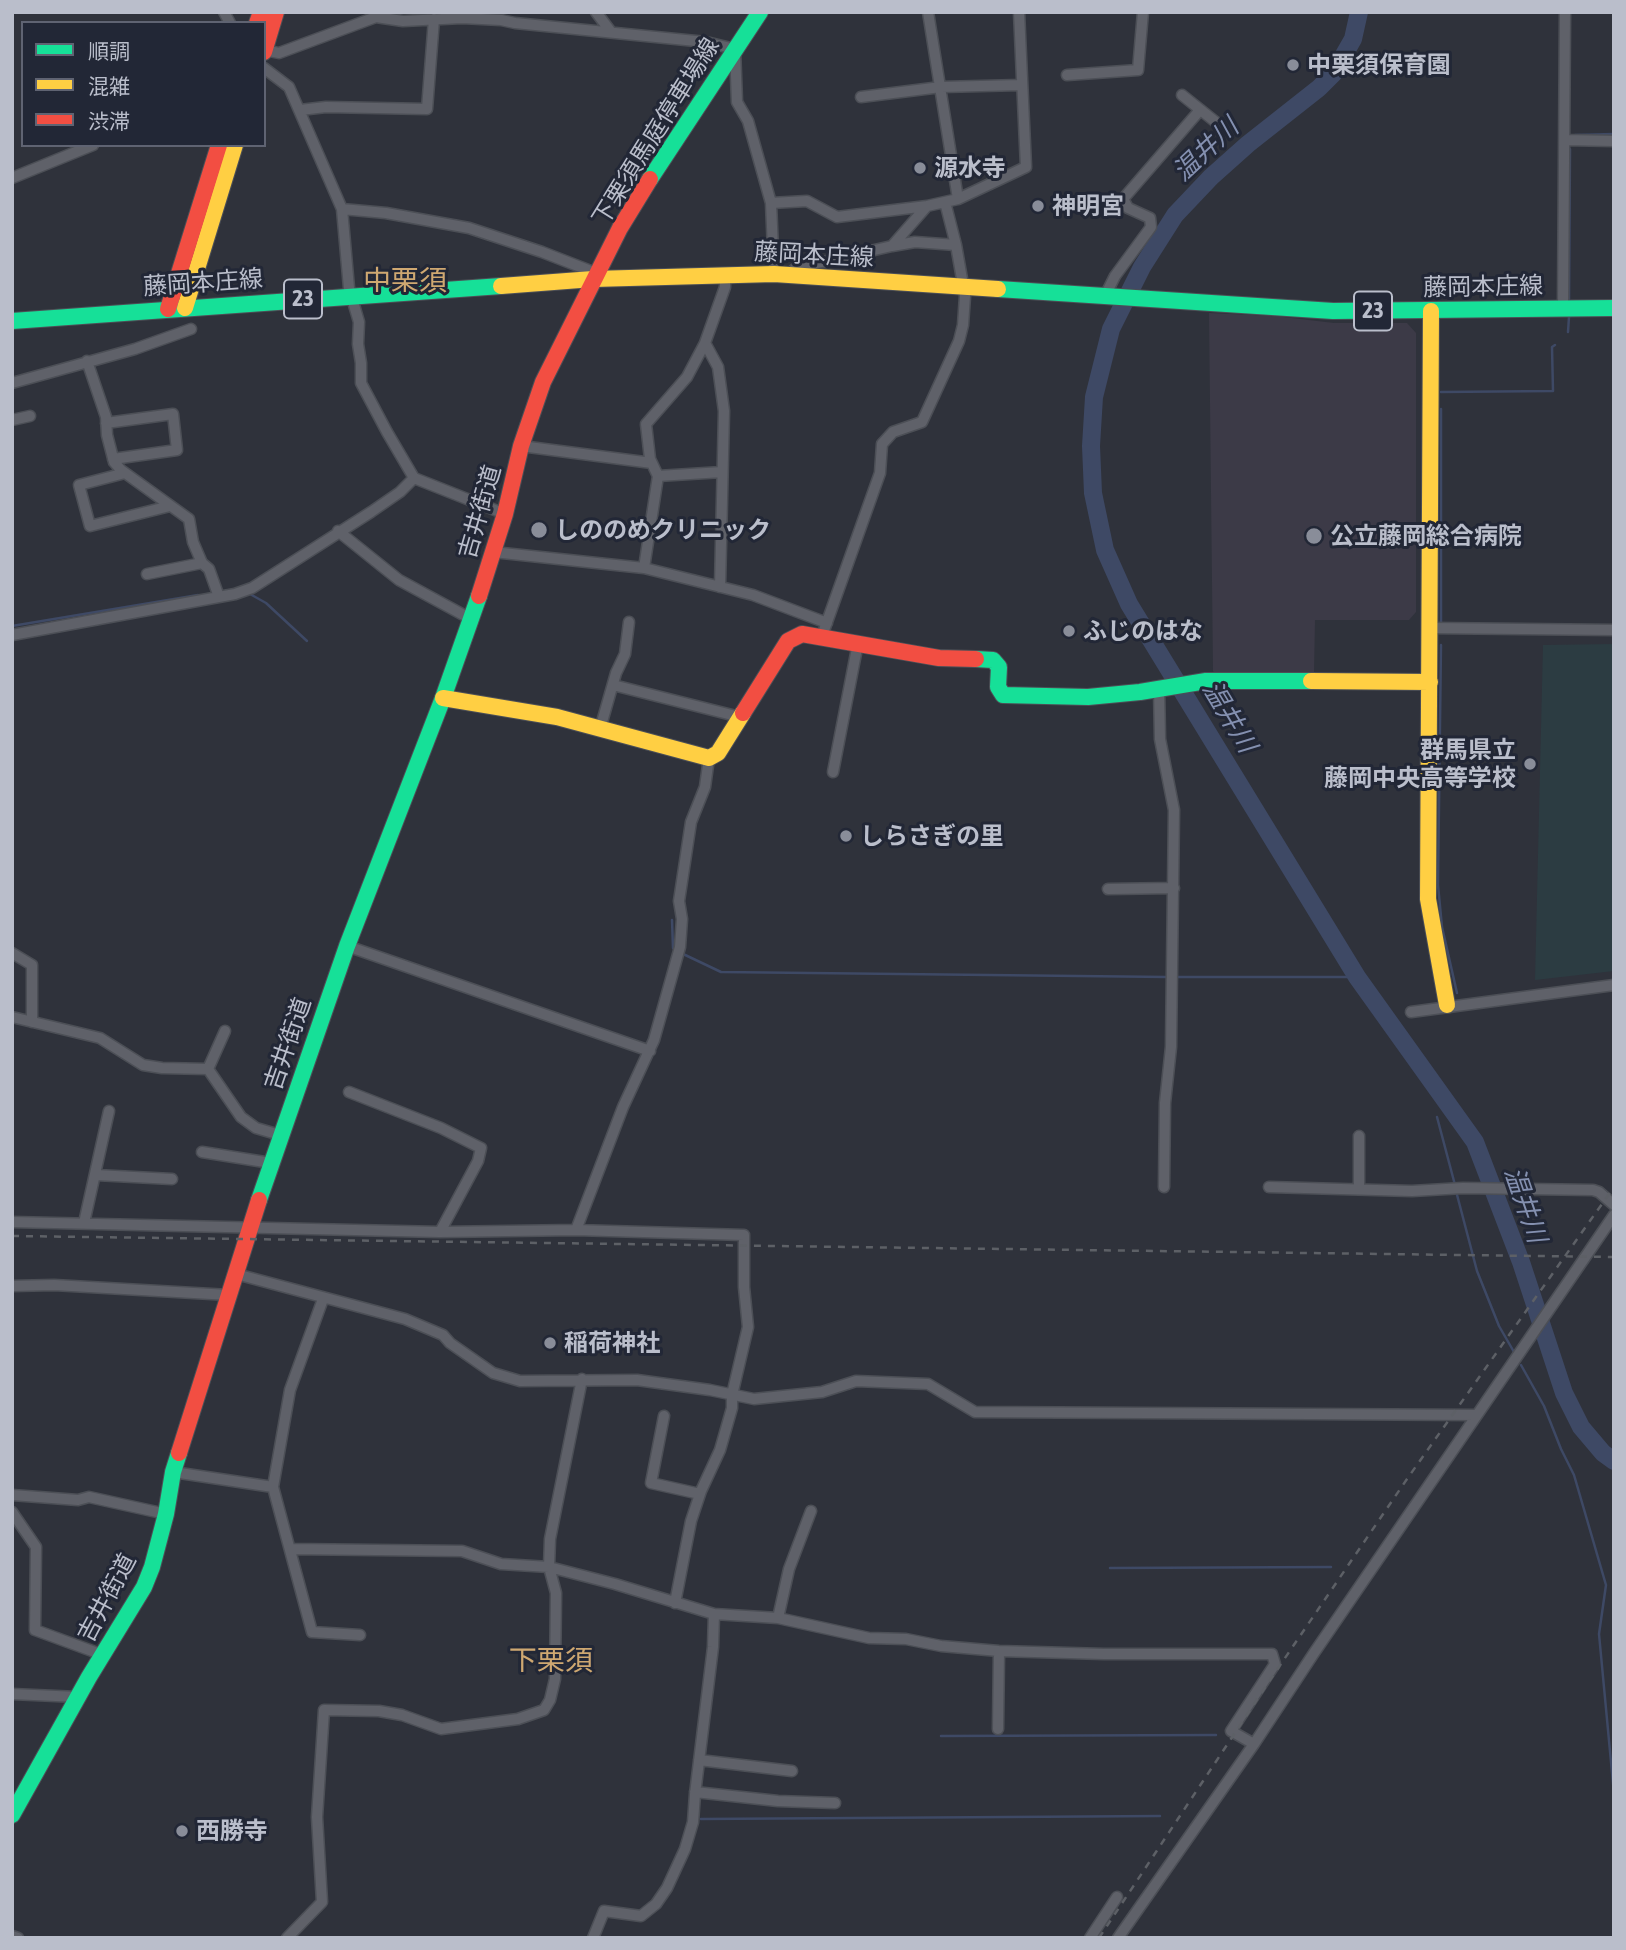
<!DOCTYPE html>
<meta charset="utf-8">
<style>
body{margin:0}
#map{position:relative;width:1626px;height:1950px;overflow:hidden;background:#2f323b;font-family:"Asap Condensed","Noto Sans JP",sans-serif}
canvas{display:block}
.frame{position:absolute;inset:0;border:14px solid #babecb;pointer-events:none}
.legend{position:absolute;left:21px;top:21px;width:245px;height:126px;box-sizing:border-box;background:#222736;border:2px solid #5f6372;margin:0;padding:9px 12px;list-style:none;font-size:21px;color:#babecb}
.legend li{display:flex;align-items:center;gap:14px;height:35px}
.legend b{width:35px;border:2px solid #5f6372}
</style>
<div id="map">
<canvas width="1626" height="1950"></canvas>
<div class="frame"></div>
<ul class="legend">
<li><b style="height:9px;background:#16e098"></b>順調</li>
<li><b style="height:9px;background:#ffcf43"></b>混雑</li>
<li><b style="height:9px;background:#f24e42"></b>渋滞</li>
</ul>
</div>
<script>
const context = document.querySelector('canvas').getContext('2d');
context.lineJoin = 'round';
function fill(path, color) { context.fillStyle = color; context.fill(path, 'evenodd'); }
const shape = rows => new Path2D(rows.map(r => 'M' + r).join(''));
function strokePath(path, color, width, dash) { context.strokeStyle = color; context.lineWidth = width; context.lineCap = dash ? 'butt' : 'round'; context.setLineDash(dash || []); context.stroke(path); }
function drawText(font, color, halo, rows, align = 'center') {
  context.font = font + ' "Asap Condensed","Noto Sans JP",sans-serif'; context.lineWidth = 6; context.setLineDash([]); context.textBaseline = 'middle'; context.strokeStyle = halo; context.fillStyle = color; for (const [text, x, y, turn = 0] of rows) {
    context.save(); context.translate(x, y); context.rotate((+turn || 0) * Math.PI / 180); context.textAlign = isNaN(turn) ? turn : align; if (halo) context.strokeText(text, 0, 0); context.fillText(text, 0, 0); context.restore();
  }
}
fill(shape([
 [1209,313,1275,316,1334,323,1407,323,1416,333,1416,612,1409,620,1315,620,1314,673,1309,676,1217,676,1213,671]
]), '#3c3a47');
fill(shape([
 [1614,644,1614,971,1535,980,1543,645]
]), '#2c3c42');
strokePath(shape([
 [1575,135,1614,134],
 [1569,299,1570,149],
 [1568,332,1569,317],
 [1441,392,1553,391,1552,347,1555,345],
 [1441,409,1441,624],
 [250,594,266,603,307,641],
 [12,626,198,595],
 [1441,645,1438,885,1442,927,1457,993],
 [672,920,673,948,675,950],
 [681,953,721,972,1167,977],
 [1174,977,1357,977],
 [1437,1117,1455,1185],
 [1456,1191,1477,1271,1499,1326,1514,1352],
 [1521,1365,1544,1406,1561,1449,1574,1475,1606,1585,1599,1634,1614,1794],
 [1110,1568,1331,1567],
 [941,1736,1216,1735],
 [701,1819,1160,1816]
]), '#3e4965', 2.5);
strokePath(shape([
 [1359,12,1353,39,1333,74,1319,88,1248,144,1211,177,1175,215,1142,267,1111,329,1094,397,1091,446,1093,493,1105,550,1129,604,1357,977,1475,1142,1521,1262,1564,1393,1581,1427,1603,1453,1614,1461]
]), '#3e4965', 18);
const street = shape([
 [224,12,230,23],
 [596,12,611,32],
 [928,12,958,199],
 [264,50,279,53,376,17,403,21,462,18,501,20,515,23,706,42,735,49,737,102,748,121,771,203,774,274],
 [264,68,289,87,342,209,349,288,359,322,358,344,361,363,361,383,387,432,414,478,505,514],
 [1067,75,1138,70,1143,12],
 [1182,95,1217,123],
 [861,97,941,87,1021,85],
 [300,110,326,107,427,109,434,19],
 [1565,140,1614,141],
 [12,178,93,145],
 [771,203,807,201,837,217,927,206,958,199,1026,167,1019,12],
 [342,209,386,213,469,228,542,252,596,273],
 [892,246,927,206],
 [789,274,796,268,892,246,915,242,956,245],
 [1105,296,1115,276,1151,227,1150,218,1128,208,1123,199,1200,110],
 [1563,308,1565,12],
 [87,361,106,417,107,435,114,462,121,470,189,519,193,542,202,563,209,569,219,597],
 [12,383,135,349,191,329],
 [12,420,30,416],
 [106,423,173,414,177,450,113,459],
 [521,446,652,463],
 [125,473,79,485,90,526,170,506],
 [658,476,722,472],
 [338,531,399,580,471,619],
 [493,552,644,568,753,595,827,623],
 [644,568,658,476,650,459,646,424,687,377,705,343],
 [147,574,202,563],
 [720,587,724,411,718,367,705,343,725,287,725,275],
 [1431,628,1614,630],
 [12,635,235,594,252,588,371,512,400,492,414,478],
 [822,636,880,473,882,444,893,432,922,422,959,341,963,325,965,296,956,245,945,202],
 [613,685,740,717],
 [1159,688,1160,739,1174,810,1171,1047,1165,1103,1164,1187],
 [600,729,616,673,625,654,629,622],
 [833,772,858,643],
 [1108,889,1174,888],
 [347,946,650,1051],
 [12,953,32,965,32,1022],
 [1411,1012,1614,985],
 [12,1017,100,1038,143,1065,162,1068,208,1069,241,1117,256,1128,280,1135],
 [208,1069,225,1031],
 [349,1092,441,1128,481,1148,478,1161,440,1232],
 [202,1152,271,1163],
 [96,1175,172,1179],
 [1269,1187,1412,1191,1463,1188,1593,1190,1599,1192,1614,1205],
 [1359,1188,1359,1136],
 [12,1222,440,1232,576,1230,744,1235,744,1287,748,1327,732,1395,732,1408,720,1450,701,1491,691,1521,675,1603],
 [84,1223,109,1111],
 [576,1230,623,1107,654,1040,680,947,682,919,679,901,691,822,705,787,709,758],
 [236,1274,405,1319,443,1335,450,1343,493,1373,520,1381,637,1380,710,1390,754,1399,822,1392,856,1381,928,1384,975,1412,1477,1415],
 [12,1286,54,1285,229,1295],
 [323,1299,290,1390,273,1487,312,1632,360,1635],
 [664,1416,651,1483,700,1494],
 [173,1472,273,1487],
 [12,1495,78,1500,89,1497,166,1514],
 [12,1512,36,1547,35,1630,103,1655],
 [290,1549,462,1551,501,1564,549,1567,615,1584,714,1614,778,1618,869,1638,906,1639,941,1646,999,1651,1104,1654,1272,1654,1275,1664,1231,1731,1254,1744],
 [778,1618,789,1569,811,1511],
 [12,1694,78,1697],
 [998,1729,999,1651],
 [699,1760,792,1771],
 [695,1792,778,1801,835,1803],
 [12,1936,18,1938],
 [287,1938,322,1902,317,1817,324,1710,379,1711,402,1715,441,1729,518,1719,544,1710,550,1700,555,1679,556,1593,549,1567,550,1539,582,1379],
 [593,1938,604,1911,641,1916,656,1904,667,1888,685,1849,693,1822,695,1794,713,1647,714,1614],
 [1090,1938,1117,1897],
 [1118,1938,1254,1744,1314,1653,1614,1215]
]);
const fast = shape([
 [650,179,760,12],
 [998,289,1333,311,1614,308],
 [12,321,501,286],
 [976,659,993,660,999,667,998,687,1003,695,1088,697,1140,692,1206,681,1311,681],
 [259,1200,347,946,443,698,479,596],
 [12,1815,89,1677,144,1587,152,1567,166,1514,173,1472,179,1453]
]);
const slow = shape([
 [501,286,593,279,774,274,998,289],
 [185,308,235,145],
 [1431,311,1428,899,1447,1005],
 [1311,681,1430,682],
 [443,698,557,717,709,758,718,753,743,713]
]);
const jam = shape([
 [257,23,261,12],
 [264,52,276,12],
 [168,309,219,145],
 [479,596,505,514,521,446,543,382,620,228,650,179],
 [743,713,788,641,802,634,939,658,976,659],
 [179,1453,259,1200]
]);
strokePath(street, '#4c4f56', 13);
strokePath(fast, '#4c4f56', 18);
strokePath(slow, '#4c4f56', 18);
strokePath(jam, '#4c4f56', 18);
strokePath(street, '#5f6169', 10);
strokePath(fast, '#16e098', 16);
strokePath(slow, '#ffcf43', 16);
strokePath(jam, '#f24e42', 16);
strokePath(shape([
 [12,1236,1614,1257],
 [1099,1938,1270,1680,1407,1479,1614,1187]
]), '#5d6066', 2.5, [7, 7]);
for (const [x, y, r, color] of [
 [1293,65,7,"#898d99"],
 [920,168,7,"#898d99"],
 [1038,206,7,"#898d99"],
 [539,530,9,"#898d99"],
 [1314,536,9,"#898d99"],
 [1069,631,7,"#898d99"],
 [1530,764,7,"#898d99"],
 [846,836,7,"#898d99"],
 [550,1343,7,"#898d99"],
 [182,1831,7,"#898d99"]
]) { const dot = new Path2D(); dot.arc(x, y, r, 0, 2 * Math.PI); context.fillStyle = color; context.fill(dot); strokePath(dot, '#222736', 2.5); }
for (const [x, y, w] of [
 [303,299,38],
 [1373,311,38]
]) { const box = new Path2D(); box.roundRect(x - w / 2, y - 19.5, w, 39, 5); context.fillStyle = '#222736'; context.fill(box); strokePath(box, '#babecb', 2); }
drawText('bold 23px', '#babecb', null, [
 ["23",303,299],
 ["23",1373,311]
]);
drawText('bold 24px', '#babecb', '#222736', [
 ["中栗須保育園",1307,65],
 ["源水寺",934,168],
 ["神明宮",1052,206],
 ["しののめクリニック",555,530],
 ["公立藤岡総合病院",1330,536],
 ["ふじのはな",1083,631],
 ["群馬県立",1516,750,"right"],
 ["藤岡中央高等学校",1516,778,"right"],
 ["しらさぎの里",860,836],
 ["稲荷神社",564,1343],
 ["西勝寺",196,1831]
], 'left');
drawText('24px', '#babecb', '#222736', [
 ["下栗須馬庭停車場線",656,132,-58],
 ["藤岡本庄線",814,255,3],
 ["藤岡本庄線",203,283,-4],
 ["藤岡本庄線",1483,287,-1],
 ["吉井街道",480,512,-74],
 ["吉井街道",288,1044,-71],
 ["吉井街道",107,1598,-62]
]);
drawText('italic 26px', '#8490b0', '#222736', [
 ["温井川",1206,150,-43],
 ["温井川",1229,717,59],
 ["温井川",1525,1205,71]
]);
drawText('28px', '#cfa871', '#222736', [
 ["中栗須",405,281],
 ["下栗須",551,1661]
]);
</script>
